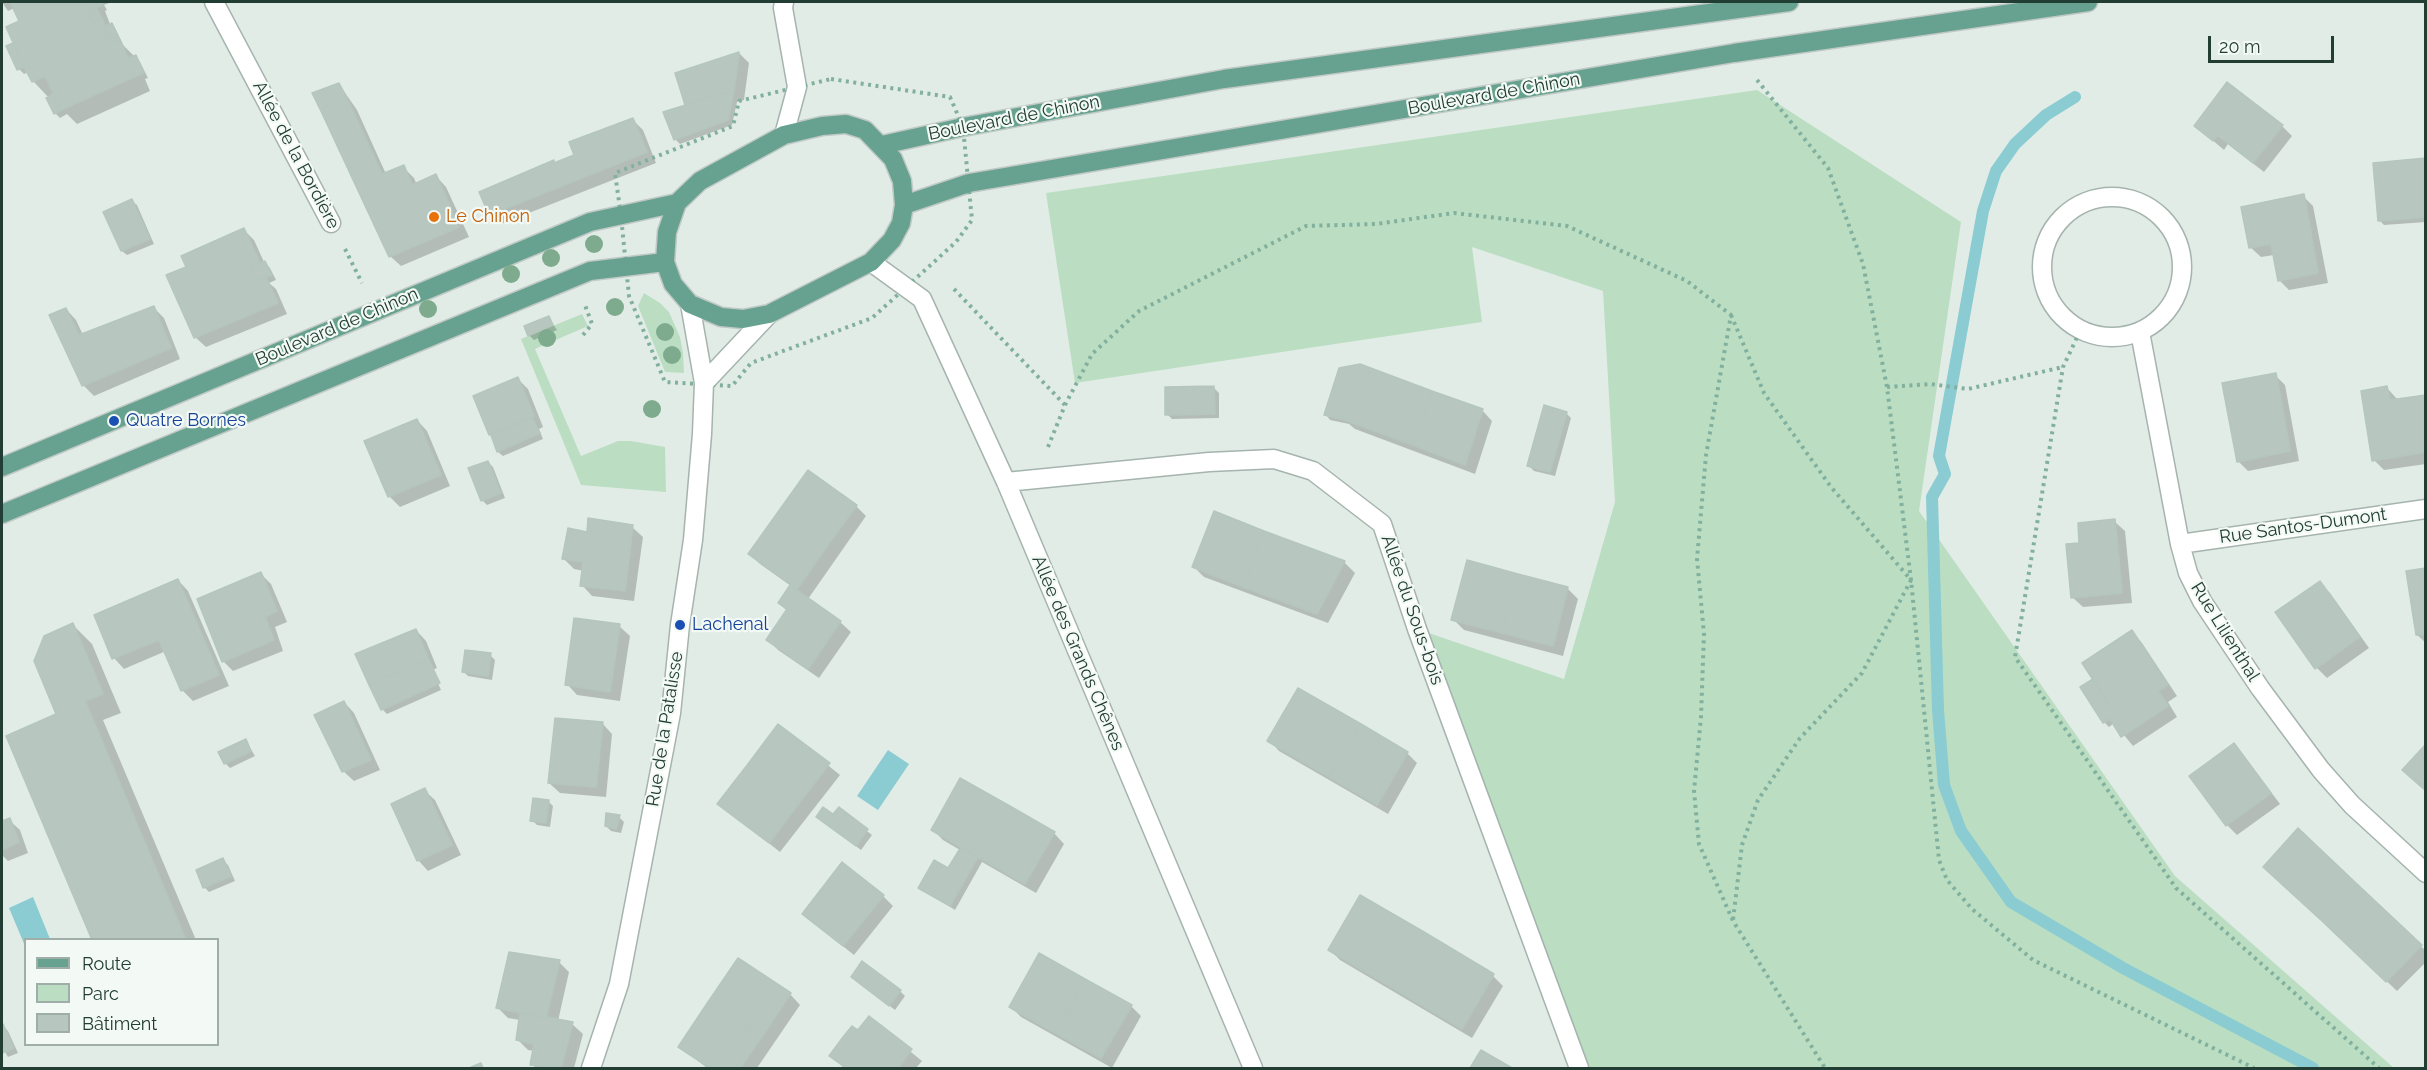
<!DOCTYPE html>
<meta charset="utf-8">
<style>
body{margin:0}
#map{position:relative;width:2427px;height:1070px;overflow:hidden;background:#e2ece7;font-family:Raleway,sans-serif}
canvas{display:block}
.frame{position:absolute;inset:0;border:3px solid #223d34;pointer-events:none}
.legend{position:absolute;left:24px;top:938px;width:195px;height:108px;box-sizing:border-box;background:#f3f9f5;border:2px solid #9faea8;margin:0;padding:8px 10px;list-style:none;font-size:18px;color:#223d34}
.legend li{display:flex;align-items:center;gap:12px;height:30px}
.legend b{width:30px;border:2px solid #9faea8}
.scale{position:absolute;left:2208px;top:36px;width:126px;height:27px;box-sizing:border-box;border:3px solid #223d34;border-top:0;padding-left:8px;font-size:18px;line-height:21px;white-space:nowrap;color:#223d34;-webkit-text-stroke:4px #f3f9f5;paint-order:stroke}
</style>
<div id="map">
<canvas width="2427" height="1070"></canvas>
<div class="frame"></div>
<ul class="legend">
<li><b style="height:8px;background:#66a28f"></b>Route</li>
<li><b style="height:16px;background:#bbdec2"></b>Parc</li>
<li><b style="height:16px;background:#b7c7c0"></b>Bâtiment</li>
</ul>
<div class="scale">20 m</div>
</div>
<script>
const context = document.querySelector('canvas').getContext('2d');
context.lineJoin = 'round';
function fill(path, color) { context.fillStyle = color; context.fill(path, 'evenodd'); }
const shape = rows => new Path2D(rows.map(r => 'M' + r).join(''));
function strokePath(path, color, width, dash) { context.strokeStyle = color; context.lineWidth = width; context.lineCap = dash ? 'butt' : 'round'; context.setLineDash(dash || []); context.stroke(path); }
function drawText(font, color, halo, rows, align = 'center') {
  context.font = font + ' Raleway,sans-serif'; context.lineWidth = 4.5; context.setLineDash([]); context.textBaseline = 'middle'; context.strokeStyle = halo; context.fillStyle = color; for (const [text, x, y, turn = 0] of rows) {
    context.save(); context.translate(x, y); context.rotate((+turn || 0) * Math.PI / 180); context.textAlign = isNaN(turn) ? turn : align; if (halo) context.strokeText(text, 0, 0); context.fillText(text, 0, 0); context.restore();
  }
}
fill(shape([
 [1757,90,1961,222,1919,511,2175,876,2394,1068,1579,1068,1417,629,1564,679,1615,502,1603,291,1472,247,1482,322,1075,383,1046,193],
 [644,293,660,303,669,312,680,337,683,353,684,373,665,372,638,306],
 [582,314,588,326,535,349,581,456,618,441,631,441,665,447,666,492,581,485,521,339]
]), '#bbdec2');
fill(shape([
 [888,750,909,764,878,810,857,796],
 [33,897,50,939,26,940,25,946,9,908]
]), '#8accd2');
fill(shape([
 [2,2,109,2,109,3,104,5,107,10,105,11,110,24,116,30,124,46,140,62,148,78,145,79,150,91,77,124,67,114,60,118,55,113,48,99,49,98,33,81,28,72,24,74,19,69,13,45,18,50,21,22,14,8,8,11],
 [55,93,58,102,51,95],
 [739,53,749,63,744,100,737,102,732,125,680,144,675,139,688,106,677,74],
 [339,84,357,110,386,174,403,167,414,178,417,185,436,176,446,187,469,237,401,266,390,256],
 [633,120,643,130,656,163,501,224,491,214,553,162,555,164,576,156],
 [2196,126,2282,126,2292,136,2264,172,2228,144,2224,150],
 [2426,160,2426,222,2384,225,2379,220],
 [2303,196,2313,206,2328,283,2289,290,2279,280,2274,255,2261,257,2250,247],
 [132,201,137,205,154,244,127,255,122,251,105,212],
 [244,230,254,240,264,262,270,268,276,280,269,283,276,289,287,314,206,347,195,337,188,267],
 [153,307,164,318,180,359,94,396,83,385,66,309,76,320,83,335],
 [549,318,557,330,534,340,529,335],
 [2275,375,2285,385,2299,461,2248,471,2238,461],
 [517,378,528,389,543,427,539,429,543,439,503,456,498,452,475,396],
 [1214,388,1219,393,1219,418,1172,419,1167,414],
 [2387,388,2398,400,2426,396,2426,464,2384,470,2374,460],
 [1482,410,1492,421,1475,474,1355,429,1349,424,1330,420,1326,415],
 [1566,413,1571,418,1555,476,1534,471,1529,466],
 [417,420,427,431,450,486,400,507,389,496],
 [488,462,493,467,505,498,487,505,482,500],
 [856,506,866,516,808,599,840,622,851,632,819,678,778,650,768,639,787,611,779,603,791,586,760,564,750,554],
 [1215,513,1344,562,1355,573,1328,623,1204,577,1194,567],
 [2114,521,2125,531,2132,603,2083,607,2072,597],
 [632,527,643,537,634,601,592,596,582,585,584,571,574,569,564,559,588,533],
 [1468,562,1568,589,1578,599,1563,656,1464,630,1453,619],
 [2426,569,2426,643,2417,635],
 [261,574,271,584,287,622,275,627,283,651,233,671,223,661],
 [178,580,188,591,229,686,193,701,183,691,166,651,124,669,114,658,96,615],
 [2320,583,2330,593,2369,648,2327,678,2317,668],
 [73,625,92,644,121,713,103,720,196,940,93,940,58,715],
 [619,626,630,636,620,701,577,695,567,684],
 [416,630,426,641,437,668,432,670,441,690,387,714,382,709],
 [2132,632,2142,643,2177,696,2168,702,2177,717,2133,746,2114,723,2109,727,2104,722,2095,680],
 [490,655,495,660,492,680,468,676,463,671],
 [344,702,354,713,380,770,354,781,343,771],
 [602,723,612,734,606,797,560,793,549,783],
 [779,726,840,775,780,852,719,804],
 [1269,740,1407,753,1417,763,1388,814,1279,751],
 [246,741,255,756,230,768,225,763],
 [2233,745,2244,756,2280,804,2237,835,2227,825],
 [424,790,435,800,461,855,428,871,418,860],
 [548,801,553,806,550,827,537,825,532,820],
 [839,809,872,835,861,850,823,821,834,816],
 [619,817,624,822,621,833,611,831,606,826],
 [9,820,20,830,28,853,8,861,2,855,2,823],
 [933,830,1054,833,1064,844,1036,893,982,862,955,910,920,888,949,870,960,850,943,840],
 [2298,831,2426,951,2426,962,2397,991,2328,926],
 [223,860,228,865,235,881,209,892,205,888,198,871],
 [883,896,893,906,854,955,815,924],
 [1361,897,1493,976,1503,986,1472,1038,1340,960,1330,950],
 [559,962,569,972,558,1021,572,1024,583,1034,574,1068,536,1068,532,1064,534,1051,528,1050,517,1039,520,1020,508,1018,498,1008],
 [852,977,900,991,905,996,895,1010],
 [790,994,800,1005,757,1068,707,1068,680,1047],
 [1131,1006,1141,1016,1112,1068,1021,1017,1011,1007],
 [869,1018,922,1061,916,1068,844,1068,831,1056,858,1033],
 [3,1026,8,1031,18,1053,8,1057,2,1047],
 [1481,1052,1509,1068,1472,1068]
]), '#0003');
strokePath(shape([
 [2075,97,2046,115,2015,144,1996,171,1983,211,1939,456,1945,474,1932,497,1938,710,1944,785,1961,831,2011,902,2123,968,2313,1068]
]), '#8accd2', 12);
const building = shape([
 [10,2,93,2,97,9,87,13,92,23,102,19,113,43,120,40,136,76,61,110,45,76,32,82,24,67,6,27,19,21,10,2],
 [93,2,101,2,103,5,96,8,93,2],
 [97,9,102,19,92,23,87,13,97,9],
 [112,23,120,40,113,43,105,26,112,23],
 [13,43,24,67,17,70,6,46,13,43],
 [739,52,734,90,685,105,675,73,739,52],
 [136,55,144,73,136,76,128,58,136,55],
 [2227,82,2283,125,2253,163,2217,135,2213,141,2194,126,2227,82],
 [339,83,347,98,320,109,312,93,339,83],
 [734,90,728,120,674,140,663,112,734,90],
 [53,95,61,110,54,114,46,98,53,95],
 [347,98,382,174,404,165,412,185,436,174,459,227,389,257,320,109,347,98],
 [633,118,647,152,489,215,479,192,554,160,554,163,574,155,569,142,633,118],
 [2426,158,2426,217,2378,221,2373,163,2426,158],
 [2304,194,2318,273,2278,281,2271,244,2249,248,2241,207,2304,194],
 [132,199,150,239,121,251,103,212,132,199],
 [244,228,260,263,250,267,256,281,266,277,278,303,194,338,166,275,186,267,181,256,244,228],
 [265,261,272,275,256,281,250,267,265,261],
 [154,306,171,348,82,386,49,315,66,308,79,335,154,306],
 [549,316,553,325,528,336,524,326,549,316],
 [1360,364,1432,391,1413,445,1342,419,1360,364],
 [1360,364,1342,419,1324,415,1339,368,1360,364],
 [2276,373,2290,451,2237,462,2222,383,2276,373],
 [518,377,534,416,489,435,473,396,518,377],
 [1214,386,1215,414,1165,415,1165,387,1214,386],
 [2387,386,2390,400,2426,395,2426,452,2372,461,2361,391,2387,386],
 [1432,391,1483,409,1465,465,1413,445,1432,391],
 [1544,405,1567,412,1550,472,1527,466,1544,405],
 [532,418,540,433,497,452,491,435,532,418],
 [417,419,441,475,388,497,364,441,417,419],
 [488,461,501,493,481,501,468,468,488,461],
 [808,470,857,505,827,546,778,512,808,470],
 [1214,511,1264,531,1243,587,1192,567,1214,511],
 [778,512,827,546,797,589,748,554,778,512],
 [588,518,633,525,625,591,580,586,583,562,562,559,568,528,587,532,588,518],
 [2115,519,2122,593,2071,598,2066,544,2079,543,2078,523,2115,519],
 [1264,531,1345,561,1317,614,1243,587,1264,531],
 [1467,560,1518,574,1502,633,1451,620,1467,560],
 [2426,568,2426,634,2416,635,2406,571,2426,568],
 [261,572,277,611,265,617,274,640,222,662,197,599,261,572],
 [1518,574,1568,587,1553,646,1502,633,1518,574],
 [178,579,219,675,181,691,159,640,112,659,94,615,178,579],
 [2320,581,2360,637,2315,669,2275,612,2320,581],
 [790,585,841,621,808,669,766,640,787,609,778,603,790,585],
 [574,618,620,624,610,692,565,685,574,618],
 [73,623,103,694,85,701,186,940,92,940,6,736,56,714,34,661,44,636,73,623],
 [416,629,428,658,369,685,355,654,416,629],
 [2132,630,2168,685,2158,691,2168,706,2121,737,2110,719,2116,715,2082,663,2132,630],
 [465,650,491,653,488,676,462,672,465,650],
 [428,658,440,683,381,710,369,685,428,658],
 [2093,679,2116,715,2103,723,2080,687,2093,679],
 [1298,688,1361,724,1329,777,1267,741,1298,688],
 [344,701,371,760,342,772,314,715,344,701],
 [555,718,603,722,596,787,548,783,555,718],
 [778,724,830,763,799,803,748,764,778,724],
 [1361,724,1408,752,1377,805,1329,777,1361,724],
 [246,739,251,751,224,764,218,752,246,739],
 [2234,743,2271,793,2226,826,2189,776,2234,743],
 [2426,744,2426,791,2402,770,2426,744],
 [748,764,799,803,769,843,717,804,748,764],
 [960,778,1008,805,978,857,931,830,960,778],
 [425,788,452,845,417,861,391,804,425,788],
 [533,798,549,800,546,823,530,821,533,798],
 [1008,805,1055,832,1025,884,978,857,1008,805],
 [823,807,833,814,839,807,868,829,856,846,816,817,823,807],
 [606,813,620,815,616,829,605,826,606,813],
 [10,818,19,842,2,850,2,821,10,818],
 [2298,828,2357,884,2322,921,2263,867,2298,828],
 [961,847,978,857,950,906,918,888,934,860,948,868,961,847],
 [223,858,231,876,203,888,196,870,223,858],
 [842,862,884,895,843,946,802,914,842,862],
 [2357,884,2422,945,2386,982,2322,921,2357,884],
 [1360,895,1424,932,1391,987,1328,950,1360,895],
 [1424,932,1494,974,1462,1029,1391,987,1424,932],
 [509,952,560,960,546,1018,496,1008,509,952],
 [1039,953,1085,979,1055,1033,1009,1007,1039,953],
 [738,958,791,993,761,1038,708,1002,738,958],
 [862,961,901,990,889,1006,851,977,862,961],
 [1085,979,1132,1005,1101,1058,1055,1033,1085,979],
 [708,1002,761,1038,740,1068,710,1068,678,1047,708,1002],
 [520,1012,573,1022,561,1068,530,1065,534,1044,516,1040,520,1012],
 [869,1016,912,1049,898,1068,846,1068,829,1056,843,1037,849,1041,869,1016],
 [3,1024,14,1048,2,1053,2,1025,3,1024],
 [852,1026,858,1030,849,1041,843,1037,852,1026],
 [1481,1050,1512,1068,1470,1068,1481,1050],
 [481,1063,483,1068,469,1068,481,1063]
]);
fill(building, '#b7c7c0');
strokePath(building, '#b4c6bd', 1.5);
const street = shape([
 [214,2,331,223],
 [784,2,783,8,797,87,784,135],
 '2042 267a70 70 0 1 1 140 0a70 70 0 1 1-140 0Z',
 [871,262,922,299,1006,482,1253,1068],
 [2140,332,2180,544,2188,573,2202,601,2260,688,2321,770,2352,805,2426,873],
 [704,383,769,314],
 [1006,482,1209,462,1274,459,1313,471,1382,524,1417,629,1579,1068],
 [2180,544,2426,509],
 [591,1068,619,984,671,713,680,625,693,540,702,434,704,383,690,304]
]);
const primary = shape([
 [846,124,865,130,893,159,902,181,904,205,901,223,892,240,871,262,769,314,743,319,721,317,690,304,673,284,665,262,667,232,677,203,700,181,784,135,822,126,846,124],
 [882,145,963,127,1224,79,1789,2],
 [904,205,969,183,1734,53,2088,2],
 [2,467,590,222,677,203],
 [2,514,590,271,665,262]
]);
strokePath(street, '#a5b4ae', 21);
strokePath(primary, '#c1c9c6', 21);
strokePath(shape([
 [831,79,950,97,963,127,972,220,956,242,872,318,751,363,732,386,665,382,629,296,621,216,615,173,733,126,739,101,831,79],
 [1757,80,1828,168,1863,264,1887,387,1911,580,1939,860,1947,880,1972,909,2033,960,2254,1068],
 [345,249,362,283],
 [954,289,1065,405],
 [1731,315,1764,393,1831,487,1911,580,1862,673,1800,738,1758,800,1742,845,1733,920],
 [2080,331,2063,367,2015,657,2176,888,2379,1068],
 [583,335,592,324,585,305],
 [1887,387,1930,384,1968,389,2063,367],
 [1048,447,1065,405,1092,354,1139,311,1306,226,1376,224,1454,213,1567,226,1687,281,1731,315,1706,455,1697,559,1704,634,1701,717,1694,791,1699,844,1733,921,1825,1068]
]), '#82b09e', 4, [3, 4.5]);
strokePath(street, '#fff', 18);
strokePath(primary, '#66a28f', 18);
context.fillStyle = '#7eab8d';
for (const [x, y] of [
 [594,244],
 [551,258],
 [511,274],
 [615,307],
 [428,309],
 [665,332],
 [547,338],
 [672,355],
 [652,409]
]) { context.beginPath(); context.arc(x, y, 9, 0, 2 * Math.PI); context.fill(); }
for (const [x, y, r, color] of [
 [434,217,6,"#e8710a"],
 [114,421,6,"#1a4fb4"],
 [680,625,6,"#1a4fb4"]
]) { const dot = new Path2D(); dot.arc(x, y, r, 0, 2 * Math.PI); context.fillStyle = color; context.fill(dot); strokePath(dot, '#f3f9f5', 2); }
drawText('18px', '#223d34', '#f3f9f5', [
 ["Boulevard de Chinon",1494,94,-10],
 ["Boulevard de Chinon",1014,118,-11],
 ["Allée de la Bordière",296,155,62],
 ["Boulevard de Chinon",337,327,-23],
 ["Rue Santos-Dumont",2303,526,-8],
 ["Allée du Sous-bois",1412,610,71],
 ["Rue Lilienthal",2225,632,58],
 ["Allée des Grands Chênes",1078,653,67],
 ["Rue de la Patalisse",665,729,-81]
]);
drawText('18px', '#c56008', '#f3f9f5', [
 ["Le Chinon",446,217]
], 'left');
drawText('18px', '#164399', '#f3f9f5', [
 ["Quatre Bornes",126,421],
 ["Lachenal",692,625]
], 'left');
</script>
